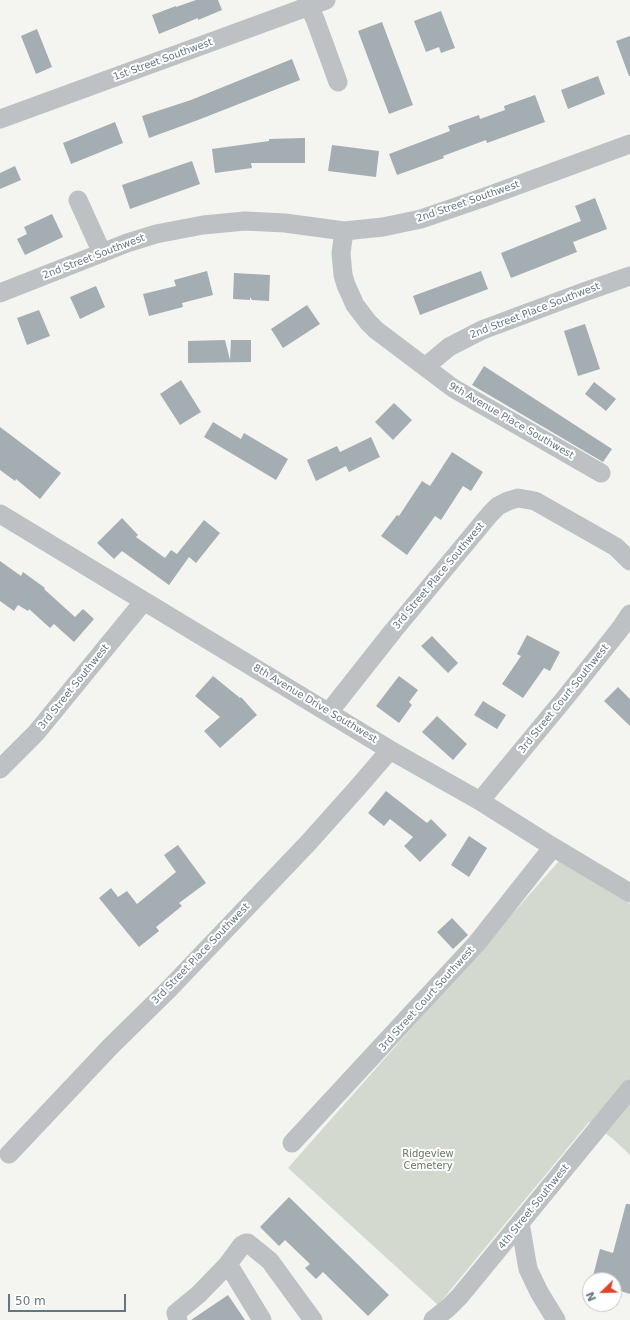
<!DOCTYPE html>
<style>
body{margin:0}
#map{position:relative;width:630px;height:1320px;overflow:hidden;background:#f4f4f0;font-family:"DejaVu Sans",sans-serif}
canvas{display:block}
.north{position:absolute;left:582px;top:1272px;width:40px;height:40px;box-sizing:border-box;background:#fff;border:1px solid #c1c8cd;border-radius:50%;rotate:247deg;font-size:11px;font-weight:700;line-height:16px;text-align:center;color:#647681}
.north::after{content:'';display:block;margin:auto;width:14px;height:18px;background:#df4426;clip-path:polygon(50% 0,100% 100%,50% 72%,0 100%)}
.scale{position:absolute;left:8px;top:1294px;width:118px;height:18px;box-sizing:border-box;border:2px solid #647681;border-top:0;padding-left:5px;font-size:12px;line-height:14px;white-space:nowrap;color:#647681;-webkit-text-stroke:3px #fff;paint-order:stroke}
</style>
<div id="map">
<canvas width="630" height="1320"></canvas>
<div class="north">N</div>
<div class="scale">50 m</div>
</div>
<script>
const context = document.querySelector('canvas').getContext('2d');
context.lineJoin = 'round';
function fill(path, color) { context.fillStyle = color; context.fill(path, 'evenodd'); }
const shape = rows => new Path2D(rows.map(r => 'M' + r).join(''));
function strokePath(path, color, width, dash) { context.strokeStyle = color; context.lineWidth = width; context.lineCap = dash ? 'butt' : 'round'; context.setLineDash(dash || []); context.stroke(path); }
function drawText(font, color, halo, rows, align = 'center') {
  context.font = font + ' "DejaVu Sans",sans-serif'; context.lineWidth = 4; context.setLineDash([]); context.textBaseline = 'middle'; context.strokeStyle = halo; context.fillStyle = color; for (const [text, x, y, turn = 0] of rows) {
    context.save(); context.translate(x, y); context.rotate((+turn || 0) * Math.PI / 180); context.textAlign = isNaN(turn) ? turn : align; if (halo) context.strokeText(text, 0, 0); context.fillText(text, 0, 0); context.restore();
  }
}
fill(shape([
 [559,861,630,904,630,1155,612,1138,589,1122,438,1305,288,1168]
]), '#d4d9d0');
fill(shape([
 [196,0,218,0,222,10,198,20,198,18,159,34,152,15,176,6,176,7],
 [441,11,455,48,441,53,439,47,426,52,414,21],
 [382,22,413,105,389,114,358,31],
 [37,29,52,67,36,74,21,36],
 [630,36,630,76,629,76,616,41],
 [292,59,300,80,198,120,149,138,142,116,191,100],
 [598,76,605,94,568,109,561,90],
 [535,95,545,122,487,143,486,140,443,156,444,158,397,175,389,154,450,131,448,126,479,115,480,119,505,110,504,106],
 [115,122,123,143,71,164,63,143],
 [305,138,305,163,251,163,252,168,215,173,212,149,269,141,269,139],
 [332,145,379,151,376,177,328,171],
 [192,161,200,184,130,209,122,185],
 [15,166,21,180,0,189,0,173],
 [595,198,607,229,573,242,577,252,511,278,501,253,581,221,575,206],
 [52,214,63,237,25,255,17,239,27,234,24,227],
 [207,271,213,295,182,303,183,307,149,316,143,294,176,286,174,280],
 [481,271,488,289,420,315,413,296],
 [234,273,270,275,269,301,252,300,250,297,250,300,233,299],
 [96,286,105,307,80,319,70,297],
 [307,305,320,324,283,348,271,329],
 [39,310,50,336,27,345,17,318],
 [585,324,600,369,578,376,564,331],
 [225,340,230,360,231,340,251,340,251,362,188,363,188,341],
 [484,366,612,449,603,462,472,385],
 [181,380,201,412,180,425,160,394],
 [594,382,616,399,606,411,585,394],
 [394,403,412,420,393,440,375,422],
 [213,422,241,439,244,433,288,459,276,480,204,437],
 [0,427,61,473,40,499,16,479,15,481,0,470],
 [371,437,380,457,349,472,346,466,316,481,307,460,337,446,340,452],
 [452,452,483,472,471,491,463,486,441,520,435,516,407,555,381,536,397,515,399,516,422,481,430,486],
 [122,518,138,535,136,537,165,558,171,550,177,554,204,520,220,533,196,563,189,557,169,585,122,551,114,559,97,543],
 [0,561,21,576,23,572,45,588,44,589,75,617,83,609,94,619,74,642,54,624,50,628,29,609,28,611,18,605,14,611,0,601],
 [527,635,560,652,550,671,544,668,523,698,502,684,521,656,517,654],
 [432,636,458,663,448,673,421,646],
 [213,676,240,698,241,697,257,715,220,748,204,731,220,717,195,696],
 [399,676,418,690,409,702,412,705,399,723,376,706],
 [618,687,630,699,630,726,604,701],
 [483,701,506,715,497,729,474,715],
 [437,716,467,744,453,760,422,732],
 [386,791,427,823,431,819,447,835,420,862,404,846,413,837,390,819,384,826,368,813],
 [469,836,487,848,469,877,451,865],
 [178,845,206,883,179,903,182,906,156,927,159,931,139,947,99,898,111,888,118,897,127,891,137,904,176,872,164,855],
 [452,918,468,935,453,949,437,932],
 [289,1197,389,1295,368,1316,323,1272,316,1279,305,1268,310,1264,285,1240,279,1246,260,1227],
 [626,1204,630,1204,630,1294,614,1289,614,1280,592,1280,600,1249,613,1253],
 [228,1295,245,1320,191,1320]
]), '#a4adb2');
strokePath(shape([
 [306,0,315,19,338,82],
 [0,119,326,0],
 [78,200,102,253],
 [344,231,341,253,343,275,346,285,355,305,368,322,376,330,453,388,601,473],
 [0,293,127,243,156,234,203,225,245,221,285,223,344,231,383,227,421,219,488,196,630,144],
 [425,367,449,347,482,330,584,292,630,276],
 [0,514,390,750,480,801,553,847,630,893],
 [329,712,393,631,490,514,498,506,508,501,518,498,535,501,616,547,630,561],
 [0,769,36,733,144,601],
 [480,801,565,698,620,629,630,614],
 [292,1143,477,943,553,847],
 [9,1154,110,1047,170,988,309,842,359,786,390,750],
 [520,1223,528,1269,539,1292,556,1320],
 [228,1264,262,1320],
 [178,1320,176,1313,199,1294,228,1264,242,1245,246,1243,248,1243,270,1261,313,1320],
 [433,1320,448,1308,460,1296,630,1089]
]), '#bdc1c4', 19);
drawText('10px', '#647681', '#fff', [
 ["1st Street Southwest",163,60,-20],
 ["2nd Street Southwest",468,202,-19],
 ["2nd Street Southwest",94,257,-21],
 ["2nd Street Place Southwest",535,311,-21],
 ["9th Avenue Place Southwest",511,421,30],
 ["3rd Street Place Southwest",439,576,-50],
 ["3rd Street Southwest",74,687,-51],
 ["3rd Street Court Southwest",564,699,-51],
 ["8th Avenue Drive Southwest",315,704,31],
 ["3rd Street Place Southwest",201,954,-46],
 ["3rd Street Court Southwest",427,999,-48],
 ["4th Street Southwest",534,1207,-51]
]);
drawText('10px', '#687862', '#fff', [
 ["Ridgeview",428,1154],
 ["Cemetery",428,1166]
]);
</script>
